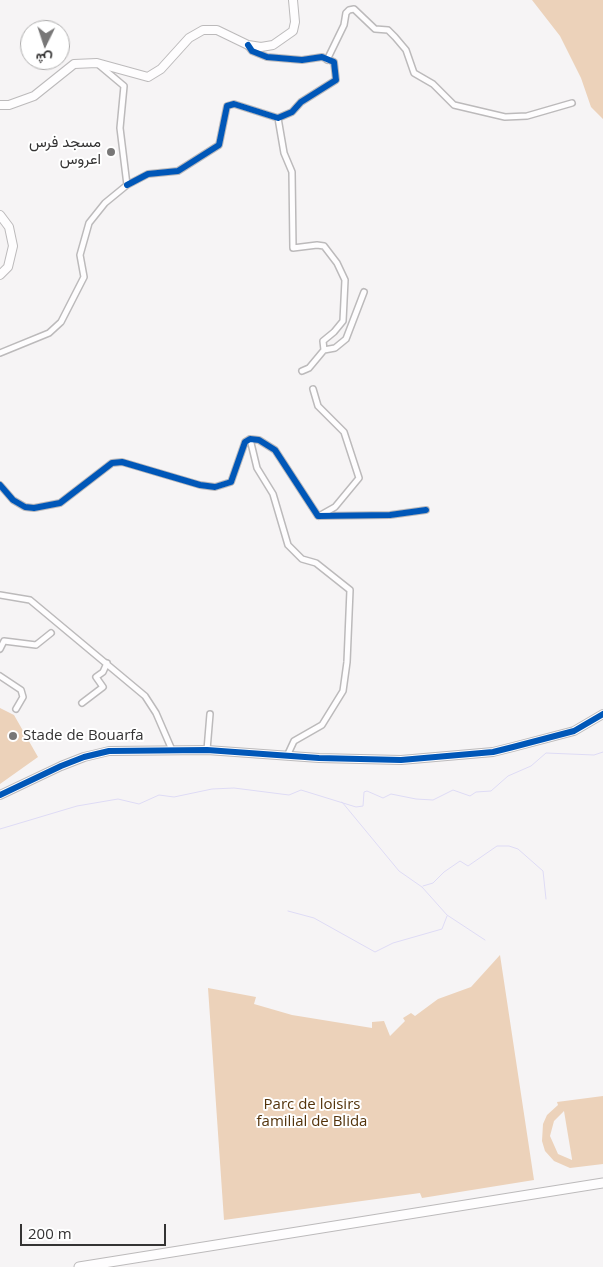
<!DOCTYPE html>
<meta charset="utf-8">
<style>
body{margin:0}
#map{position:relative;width:603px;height:1267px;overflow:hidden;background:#f6f4f5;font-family:"Open Sans",Vazirmatn,sans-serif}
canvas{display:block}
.north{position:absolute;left:20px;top:20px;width:50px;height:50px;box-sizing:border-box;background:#fff;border:1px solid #aeadad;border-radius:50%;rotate:184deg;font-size:14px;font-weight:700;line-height:20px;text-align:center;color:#343333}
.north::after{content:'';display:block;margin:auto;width:18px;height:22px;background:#787777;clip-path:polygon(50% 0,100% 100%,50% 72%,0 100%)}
.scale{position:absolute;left:20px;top:1224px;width:146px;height:22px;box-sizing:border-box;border:2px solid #343333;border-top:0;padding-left:6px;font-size:15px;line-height:18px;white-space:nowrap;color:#343333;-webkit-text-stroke:4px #fff;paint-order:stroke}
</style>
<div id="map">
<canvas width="603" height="1267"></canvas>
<div class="north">ش</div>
<div class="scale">200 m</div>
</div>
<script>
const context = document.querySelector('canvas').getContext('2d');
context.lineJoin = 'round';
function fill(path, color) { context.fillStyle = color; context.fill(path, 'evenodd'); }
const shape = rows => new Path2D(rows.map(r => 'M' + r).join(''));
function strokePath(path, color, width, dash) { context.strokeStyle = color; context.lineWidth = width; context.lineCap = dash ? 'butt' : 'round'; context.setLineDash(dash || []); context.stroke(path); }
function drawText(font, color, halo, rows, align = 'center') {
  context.font = font + ' "Open Sans",Vazirmatn,sans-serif'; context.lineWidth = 4; context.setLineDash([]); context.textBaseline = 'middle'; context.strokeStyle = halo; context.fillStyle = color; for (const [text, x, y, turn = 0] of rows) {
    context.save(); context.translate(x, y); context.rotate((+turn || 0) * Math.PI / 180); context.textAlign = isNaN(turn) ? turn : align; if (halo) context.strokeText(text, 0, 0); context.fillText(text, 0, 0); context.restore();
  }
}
fill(shape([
 [532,0,603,0,603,119,591,107,581,78,560,36],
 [0,708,14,715,38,757,0,784],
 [500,955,534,1180,422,1198,420,1193,224,1220,208,988,256,997,254,1004,292,1015,372,1028,372,1022,384,1021,390,1036,405,1021,403,1018,411,1013,415,1016,438,999,471,987],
 [603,1096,603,1164,570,1168,554,1161,545,1151,542,1141,543,1124,547,1115,558,1105,557,1102],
 [564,1111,572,1159,572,1160,558,1154,550,1136,554,1121]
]), '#ecd2ba');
strokePath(shape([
 [342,802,399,871,422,887,447,915,485,940],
 [0,829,77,806,118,799,139,804,159,795,174,797,212,789,234,788,289,795,301,790,356,807,363,806,364,792,367,791,383,798,391,794,416,799,433,800,453,790,470,796,476,792,491,791,508,776,531,766,546,753,594,755,603,752],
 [423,886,433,883,444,872,460,861,468,866,497,846,509,846,518,849,543,871,546,899],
 [288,911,314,918,375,952,393,943,442,929,447,916]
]), '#dedbf5', 1);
const street = shape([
 [327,60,344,25,346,13,349,10,354,9,375,29,388,30,395,37,406,50,414,73,433,84,454,105,505,117,527,116,572,103],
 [278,118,284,153,292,172,293,248,317,245,324,246,337,263,345,280,343,321,334,332,323,341,324,350],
 [127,185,148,174,178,171,219,145,227,106,234,104,278,118,292,112,301,102,336,80,334,62,322,57,302,60,267,57,252,51,248,46],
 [0,353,49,333,61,322,84,277,80,255,89,223,105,203,127,185,120,128,124,86,99,65],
 [302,371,309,368,324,350,335,348,346,339,364,292],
 [313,389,318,406,344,432,359,478,335,507,319,516],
 [250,439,257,468,273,494,288,545,302,559,316,563,350,590,347,662,343,691,322,725,294,741,287,756],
 [0,485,13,500,25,507,34,508,60,503,112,463,122,462,200,485,215,487,231,482,245,442,250,439,259,440,275,450,318,516,390,515,426,510],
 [0,595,30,600,145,696,156,713,172,750],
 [0,649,4,641,36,645,51,633],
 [0,676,21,690,23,697,16,709],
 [82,703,103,687,96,677,103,672,107,663],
 [207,750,210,714]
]);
const secondary = shape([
 [0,105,9,105,34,96,74,64,97,63,148,77,161,69,189,38,203,30,217,30,248,45,261,47,273,45,293,31,295,22,293,0],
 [0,215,9,227,13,246,8,267,0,275],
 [0,795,61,766,84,757,109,751,207,750,319,758,401,760,493,752,513,747,574,731,603,714]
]);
const primary = shape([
 [79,1267,603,1183]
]);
strokePath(street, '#bcbabb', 8);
strokePath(secondary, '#bcbabb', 10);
strokePath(primary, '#bcbabb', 11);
strokePath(street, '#fefdfe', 5);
strokePath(secondary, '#fefdfe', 8);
strokePath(primary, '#fefdfe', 9);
strokePath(shape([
 [127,185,148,174,178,171,219,145,227,106,234,104,278,118,292,112,301,102,336,80,334,62,322,57,302,60,267,57,252,51,248,45],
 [0,485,13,500,25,507,34,508,60,503,112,463,122,462,200,485,215,487,231,482,245,442,250,439,259,440,275,450,318,516,390,515,426,510],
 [0,795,61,766,84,757,109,751,207,750,319,758,401,760,493,752,513,747,574,731,603,714]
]), '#0057b8', 6);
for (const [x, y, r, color] of [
 [111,152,5,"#787777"],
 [13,736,5,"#787777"]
]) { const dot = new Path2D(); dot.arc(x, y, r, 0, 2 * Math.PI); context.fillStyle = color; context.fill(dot); strokePath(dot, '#fff', 2); }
drawText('15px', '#343333', '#fff', [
 ["مسجد فرس",101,143],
 ["اعروس",101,160],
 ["Stade de Bouarfa",23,736,"left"]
], 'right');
drawText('15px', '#53330b', '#fff', [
 ["Parc de loisirs",312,1105],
 ["familial de Blida",312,1122]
]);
</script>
